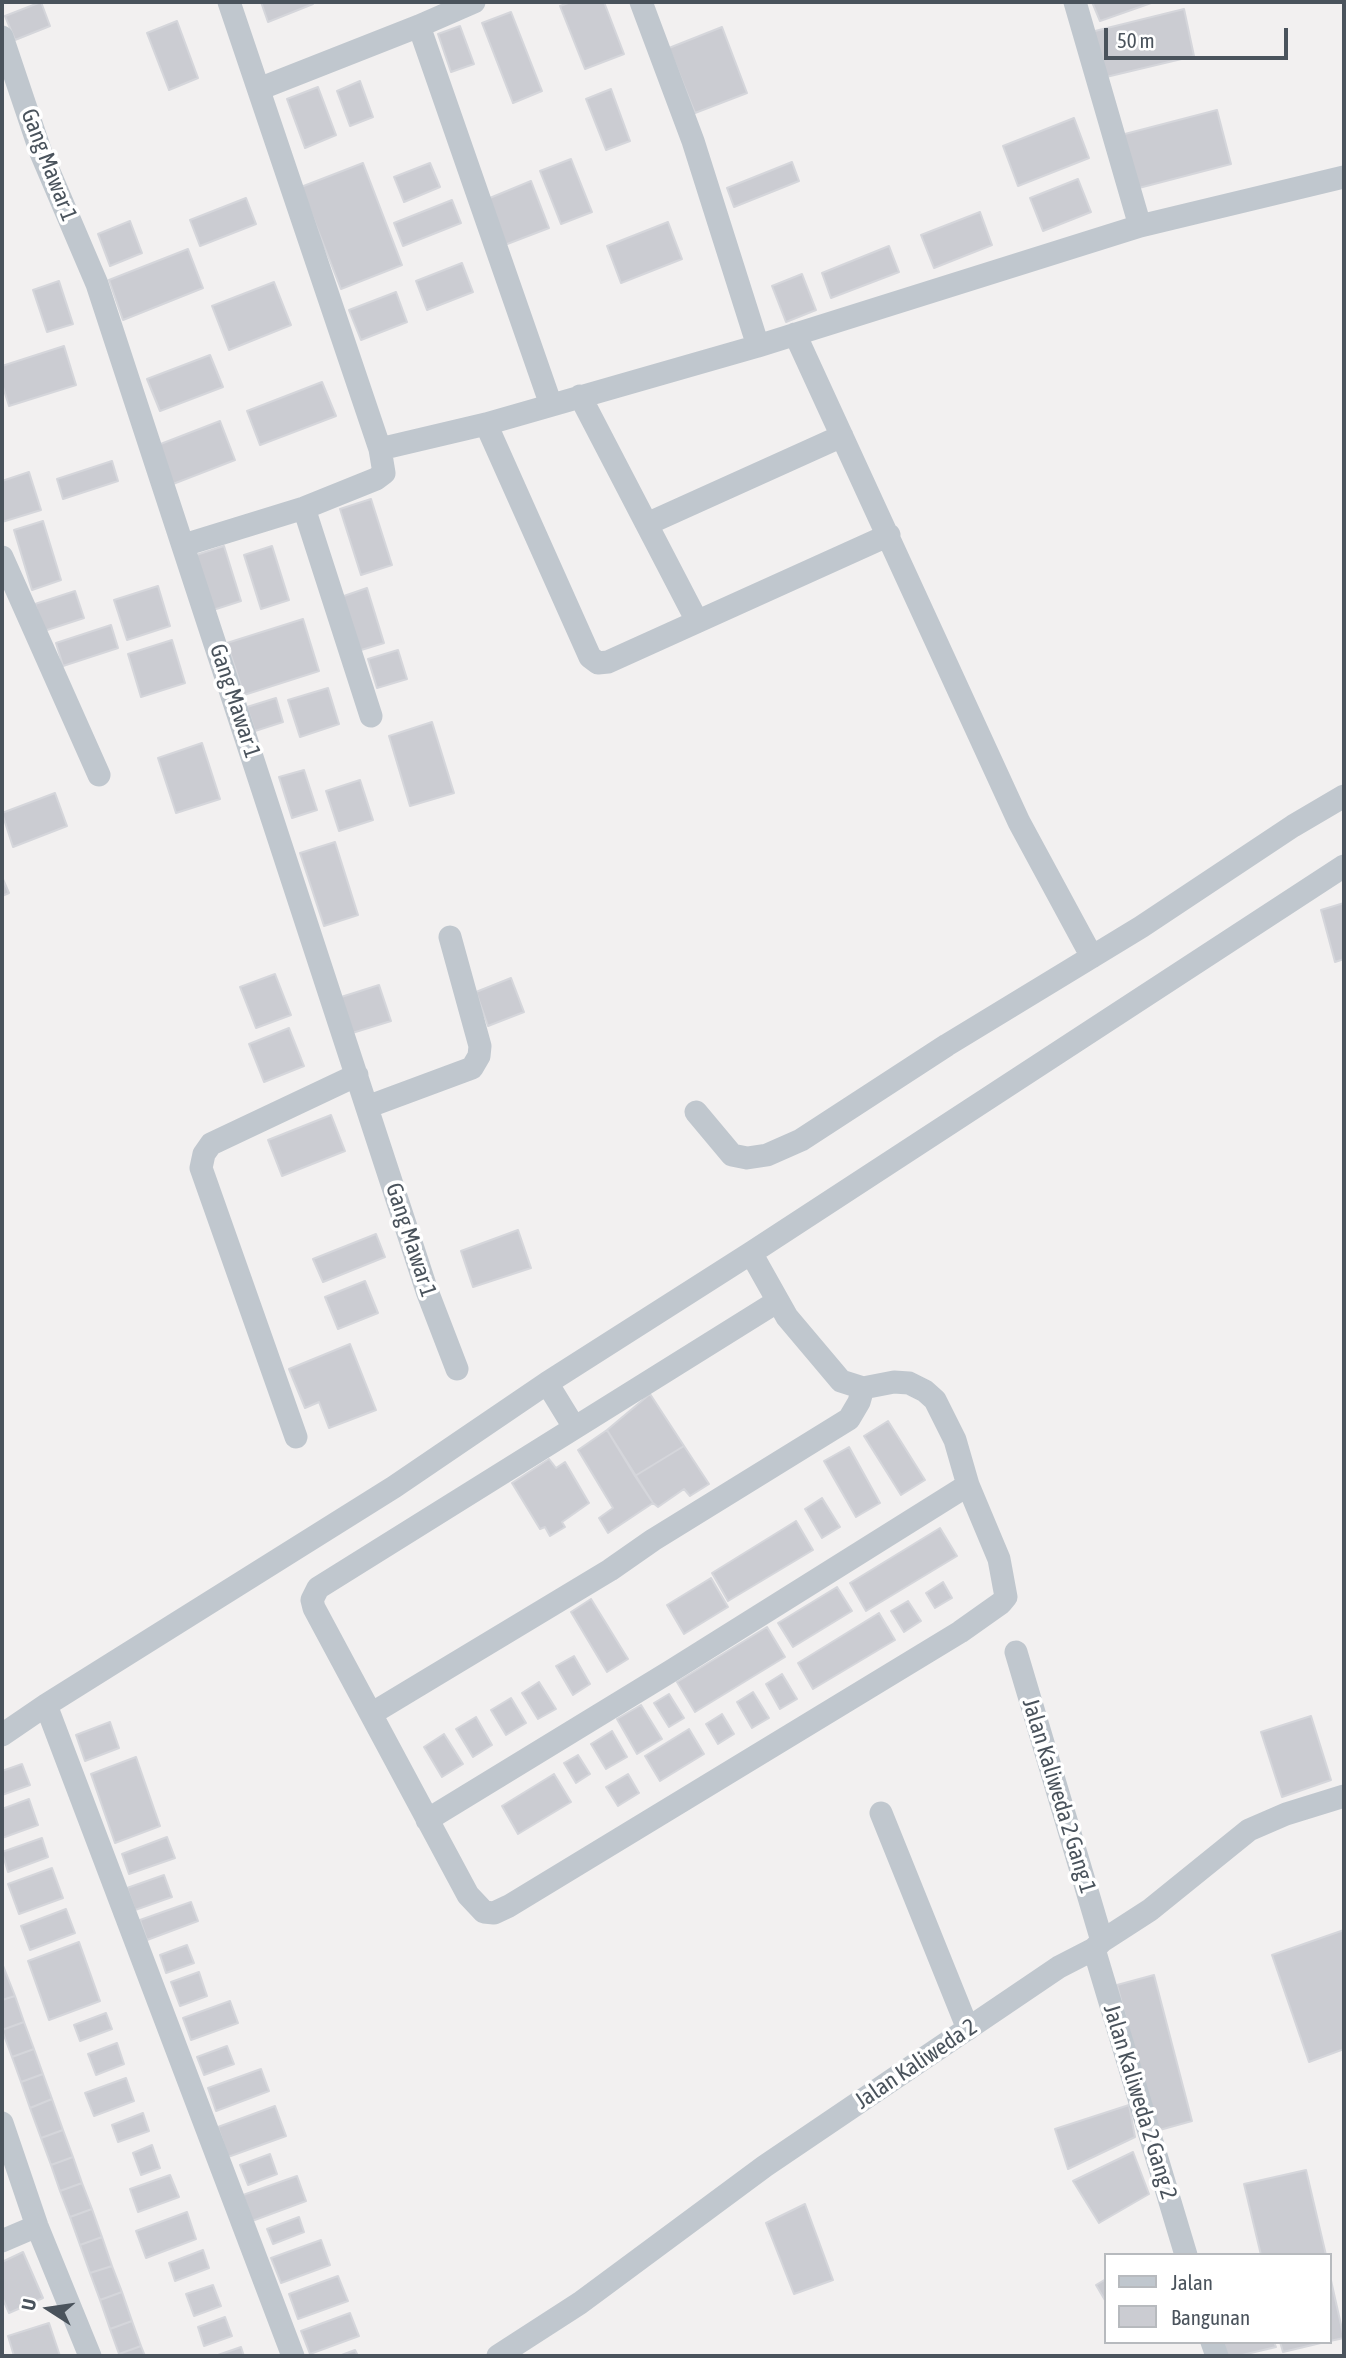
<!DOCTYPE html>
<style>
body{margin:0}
#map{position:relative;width:1346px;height:2358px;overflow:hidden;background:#f2f0f0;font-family:"Asap Condensed",sans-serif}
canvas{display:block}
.frame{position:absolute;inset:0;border:4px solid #4a535c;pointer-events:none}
.legend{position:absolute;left:1104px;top:2253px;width:228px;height:91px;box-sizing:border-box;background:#fff;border:2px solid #b7babe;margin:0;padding:9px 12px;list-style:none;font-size:21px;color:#4a535c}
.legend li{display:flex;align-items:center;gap:14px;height:35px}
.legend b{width:35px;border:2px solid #b7babe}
.north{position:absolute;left:14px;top:2274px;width:70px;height:70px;-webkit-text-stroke:5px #fff;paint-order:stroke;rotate:282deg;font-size:19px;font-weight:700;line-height:28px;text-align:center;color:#4a535c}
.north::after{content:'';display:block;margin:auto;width:24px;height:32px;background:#4a535c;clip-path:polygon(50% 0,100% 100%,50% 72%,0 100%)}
.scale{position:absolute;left:1104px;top:28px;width:184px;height:32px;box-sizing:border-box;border:4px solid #4a535c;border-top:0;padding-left:9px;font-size:21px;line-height:24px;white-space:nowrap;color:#4a535c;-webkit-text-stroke:5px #fff;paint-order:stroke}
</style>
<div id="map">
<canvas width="1346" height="2358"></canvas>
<div class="frame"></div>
<ul class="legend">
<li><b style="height:9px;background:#c0c7ce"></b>Jalan</li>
<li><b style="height:19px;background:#cbccd2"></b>Bangunan</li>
</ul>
<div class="north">U</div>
<div class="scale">50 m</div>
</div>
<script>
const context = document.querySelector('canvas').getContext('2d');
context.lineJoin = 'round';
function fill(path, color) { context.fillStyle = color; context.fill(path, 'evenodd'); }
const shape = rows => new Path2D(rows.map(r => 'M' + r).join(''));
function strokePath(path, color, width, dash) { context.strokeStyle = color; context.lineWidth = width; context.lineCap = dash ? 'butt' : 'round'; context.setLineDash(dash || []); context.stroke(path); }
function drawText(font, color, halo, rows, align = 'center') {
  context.font = font + ' "Asap Condensed",sans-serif'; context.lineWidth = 7; context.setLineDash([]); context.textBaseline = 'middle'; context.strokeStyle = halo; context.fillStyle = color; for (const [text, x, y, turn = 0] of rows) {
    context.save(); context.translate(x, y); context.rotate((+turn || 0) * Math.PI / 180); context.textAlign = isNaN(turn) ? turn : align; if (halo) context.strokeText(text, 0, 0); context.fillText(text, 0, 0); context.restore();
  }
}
const building = shape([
 [41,2,50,26,15,40,5,16,41,2],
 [261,2,312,2,313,4,268,22,261,2],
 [571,2,604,2,624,54,585,69,560,6,571,2],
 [1092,2,1154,2,1100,21,1092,2],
 [1184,9,1194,56,1102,78,1091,32,1184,9],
 [511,12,542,91,513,103,482,23,511,12],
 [177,21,198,78,169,90,147,33,177,21],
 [460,26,474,64,451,72,438,34,460,26],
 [722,27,747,93,695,113,669,48,722,27],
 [360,81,373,117,350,126,337,91,360,81],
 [318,87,336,135,305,148,287,99,318,87],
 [611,89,630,141,606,150,586,99,611,89],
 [1217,110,1231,164,1135,189,1121,135,1217,110],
 [1074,118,1089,158,1018,186,1003,146,1074,118],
 [571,159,592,212,561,224,540,171,571,159],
 [792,162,799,181,734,207,727,188,792,162],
 [363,163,402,265,341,289,301,187,363,163],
 [430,163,440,187,404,202,394,177,430,163],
 [1078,179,1091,212,1043,231,1030,198,1078,179],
 [531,181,549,228,502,246,485,200,531,181],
 [246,198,256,224,200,246,190,220,246,198],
 [452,200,461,223,403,246,394,223,452,200],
 [980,212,992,245,934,268,921,235,980,212],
 [130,221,142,253,110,266,98,234,130,221],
 [668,222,682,259,621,283,607,246,668,222],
 [889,246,899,272,831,298,822,273,889,246],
 [188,249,203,288,123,320,109,280,188,249],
 [462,263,473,292,427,310,416,281,462,263],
 [802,274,816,310,786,322,772,286,802,274],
 [59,281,73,324,47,332,33,290,59,281],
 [274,282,291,325,229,350,212,306,274,282],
 [396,292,407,322,361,340,349,310,396,292],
 [64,346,76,385,9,406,2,384,2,366,64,346],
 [210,355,223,387,160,411,147,379,210,355],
 [322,382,336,416,260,445,247,411,322,382],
 [220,421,235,460,173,484,158,445,220,421],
 [112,461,118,481,63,499,57,479,112,461],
 [29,472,41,510,2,522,2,481,29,472],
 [371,499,392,565,361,575,340,509,371,499],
 [43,521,61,580,32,590,14,530,43,521],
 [224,546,241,601,213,610,196,555,224,546],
 [272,546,289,600,261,609,244,555,272,546],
 [158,586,170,626,127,640,114,600,158,586],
 [367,588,384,643,358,651,341,597,367,588],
 [75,591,84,618,44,631,35,604,75,591],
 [303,619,319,671,244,695,227,643,303,619],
 [111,625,118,648,63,666,56,643,111,625],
 [172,640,185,683,141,697,128,654,172,640],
 [398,650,407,679,377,688,368,659,398,650],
 [328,688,339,724,300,737,288,700,328,688],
 [276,698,283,722,255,731,247,707,276,698],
 [432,722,454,793,410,806,389,736,432,722],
 [202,743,220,799,176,813,158,758,202,743],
 [304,770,317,810,292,818,279,777,304,770],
 [360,780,373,820,339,831,326,791,360,780],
 [55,793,67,826,13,847,2,813,55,793],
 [335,842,358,915,324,926,300,853,335,842],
 [2,877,9,893,2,896,2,877],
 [1344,903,1344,959,1335,962,1321,910,1344,903],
 [275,974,291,1015,256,1028,240,987,275,974],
 [511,978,524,1012,488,1026,476,992,511,978],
 [379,985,391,1021,349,1034,338,998,379,985],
 [289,1028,304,1066,264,1082,249,1044,289,1028],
 [331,1115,345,1151,282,1176,268,1140,331,1115],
 [518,1230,531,1268,473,1287,461,1251,518,1230],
 [376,1234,385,1257,323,1282,313,1259,376,1234],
 [365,1281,378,1313,338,1329,325,1297,365,1281],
 [350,1344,376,1410,329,1428,319,1402,305,1408,289,1369,350,1344],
 [650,1394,684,1446,635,1476,607,1430,650,1394],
 [888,1421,925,1480,901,1495,864,1436,888,1421],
 [607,1430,653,1503,608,1533,599,1518,613,1508,578,1450,607,1430],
 [684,1446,709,1484,690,1496,684,1489,658,1507,653,1503,635,1476,684,1446],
 [849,1447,880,1503,856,1517,824,1461,849,1447],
 [549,1459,556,1468,565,1462,589,1503,562,1522,565,1527,550,1536,545,1527,540,1529,512,1483,549,1459],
 [822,1498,840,1527,822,1538,805,1509,822,1498],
 [796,1521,813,1550,728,1601,712,1573,796,1521],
 [940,1528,957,1556,866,1611,850,1583,940,1528],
 [711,1578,728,1607,684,1634,667,1605,711,1578],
 [943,1582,952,1598,935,1608,926,1593,943,1582],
 [837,1587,852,1611,793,1647,778,1623,837,1587],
 [591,1599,628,1659,607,1672,571,1612,591,1599],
 [908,1601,921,1621,904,1632,891,1611,908,1601],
 [879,1613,895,1640,813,1689,798,1663,879,1613],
 [767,1627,785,1657,695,1712,677,1682,767,1627],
 [574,1656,590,1684,573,1695,556,1666,574,1656],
 [782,1674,797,1699,780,1709,766,1684,782,1674],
 [539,1682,556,1709,538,1719,522,1693,539,1682],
 [753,1692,769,1718,752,1728,737,1702,753,1692],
 [669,1694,684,1718,669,1727,654,1703,669,1694],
 [511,1698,526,1723,506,1735,491,1710,511,1698],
 [641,1705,662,1739,637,1754,617,1719,641,1705],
 [722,1714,734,1734,718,1744,706,1724,722,1714],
 [1311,1716,1331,1780,1282,1797,1261,1732,1311,1716],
 [476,1717,492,1745,473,1757,456,1729,476,1717],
 [110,1722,119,1748,85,1761,76,1735,110,1722],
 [689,1729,704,1754,660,1781,645,1756,689,1729],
 [612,1731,627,1757,606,1769,591,1744,612,1731],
 [444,1734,463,1764,442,1777,424,1747,444,1734],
 [578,1755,590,1774,576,1783,564,1763,578,1755],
 [136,1757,160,1826,115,1843,91,1774,136,1757],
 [22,1764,30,1785,2,1795,2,1771,22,1764],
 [554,1774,571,1802,518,1834,502,1806,554,1774],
 [628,1774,639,1793,618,1806,606,1787,628,1774],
 [29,1799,38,1825,2,1838,2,1809,29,1799],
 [167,1837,175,1858,129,1874,122,1854,167,1837],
 [42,1838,48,1857,8,1872,2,1852,42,1838],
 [52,1868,63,1898,19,1914,8,1884,52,1868],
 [164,1875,172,1897,135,1910,127,1888,164,1875],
 [191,1902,198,1921,147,1940,140,1920,191,1902],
 [66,1909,75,1933,30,1950,21,1926,66,1909],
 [1344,1930,1344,2049,1309,2062,1272,1955,1344,1930],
 [79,1942,100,2001,49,2020,28,1961,79,1942],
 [187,1945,194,1963,166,1973,160,1955,187,1945],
 [2,1963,15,1996,2,2000,2,1963],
 [199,1972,207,1996,180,2006,171,1982,199,1972],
 [1154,1975,1192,2121,1156,2131,1117,1985,1154,1975],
 [15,1996,24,2022,2,2030,2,2000,15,1996],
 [230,2001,238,2023,191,2040,183,2018,230,2001],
 [106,2013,112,2029,80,2041,74,2025,106,2013],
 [24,2022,34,2049,12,2057,2,2030,24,2022],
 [117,2043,124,2064,96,2075,88,2054,117,2043],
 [227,2046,234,2064,204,2075,197,2057,227,2046],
 [34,2049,43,2074,21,2082,12,2057,34,2049],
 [261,2069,269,2091,216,2111,208,2088,261,2069],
 [43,2074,52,2099,30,2108,21,2082,43,2074],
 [126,2078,134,2101,94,2116,85,2093,126,2078],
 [52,2099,63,2130,41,2138,30,2108,52,2099],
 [1129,2105,1135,2137,1068,2169,1055,2129,1129,2105],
 [275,2106,286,2136,228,2157,218,2127,275,2106],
 [143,2113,149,2131,118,2142,112,2125,143,2113],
 [63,2130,73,2157,51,2165,41,2138,63,2130],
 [152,2145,160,2168,141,2175,133,2153,152,2145],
 [1133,2152,1149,2194,1099,2223,1073,2181,1133,2152],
 [270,2154,277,2174,248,2185,240,2165,270,2154],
 [73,2157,82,2183,60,2191,51,2165,73,2157],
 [1306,2170,1326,2255,1261,2255,1244,2184,1306,2170],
 [170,2175,179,2197,138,2212,130,2189,170,2175],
 [297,2176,306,2201,252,2221,243,2195,297,2176],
 [82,2183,92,2209,70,2217,60,2191,82,2183],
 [805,2204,833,2280,794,2294,766,2223,805,2204],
 [92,2209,102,2237,80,2245,70,2217,92,2209],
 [187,2212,196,2239,146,2258,136,2231,187,2212],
 [299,2217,304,2232,273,2244,267,2229,299,2217],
 [102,2237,112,2266,90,2273,80,2245,102,2237],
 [321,2240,330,2265,281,2283,271,2258,321,2240],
 [203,2250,209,2268,175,2281,169,2263,203,2250],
 [23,2252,43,2298,9,2313,2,2297,2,2262,23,2252],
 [112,2266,122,2292,100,2300,90,2273,112,2266],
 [338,2276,348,2301,298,2319,289,2294,338,2276],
 [1330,2276,1344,2338,1330,2341,1330,2276],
 [1106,2279,1106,2302,1096,2285,1106,2279],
 [213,2285,221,2306,194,2316,186,2294,213,2285],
 [122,2292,132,2321,110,2329,100,2300,122,2292],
 [350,2313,359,2336,310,2354,301,2331,350,2313],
 [225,2317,232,2336,204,2346,198,2327,225,2317],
 [132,2321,141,2346,119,2354,110,2329,132,2321],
 [49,2323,60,2356,14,2356,8,2336,49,2323],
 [1218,2342,1274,2342,1276,2347,1238,2356,1221,2356,1218,2342],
 [1280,2342,1325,2342,1283,2352,1280,2342],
 [141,2346,145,2356,120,2356,119,2354,141,2346],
 [241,2347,244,2356,215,2356,241,2347],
 [355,2350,358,2356,339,2356,355,2350]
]);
fill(building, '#cbccd2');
strokePath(building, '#d5d6db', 2);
strokePath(shape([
 [641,2,693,141,758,346],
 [1075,2,1140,226],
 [419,26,551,405],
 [2,37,41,153,97,284,427,1291,457,1369],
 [259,89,419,26,474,2],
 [795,334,1019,822,1092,957],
 [580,396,697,621],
 [486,424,590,657,598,663,608,662,889,535],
 [380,449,486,424,758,346,1140,226,1344,177],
 [304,508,371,716],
 [647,524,842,436],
 [184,545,304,508,376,479,384,473,380,449,229,2],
 [2,557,99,775],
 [367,1107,472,1068,479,1056,480,1046,450,937],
 [696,1112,732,1155,747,1158,767,1155,801,1140,947,1045,1141,927,1293,826,1344,796],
 [751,1253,787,1317,841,1381,863,1388,894,1382,909,1383,925,1391,935,1400,955,1440,968,1485,999,1559,1006,1597,1001,1603,960,1632,509,1906,494,1913,484,1912,468,1895,314,1608,312,1600,318,1588,778,1301],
 [547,1383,574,1427],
 [296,1437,201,1168,204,1154,211,1144,357,1075],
 [1016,1652,1102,1941],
 [46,1705,293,2356],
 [371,1714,610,1570,653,1540,849,1419,859,1402,863,1388],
 [2,1735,46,1705,394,1487,547,1383,751,1253,1344,866],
 [881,1813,968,2029],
 [427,1820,671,1671,968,1485],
 [1094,1949,1186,2255],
 [2,2123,37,2226,90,2356],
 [2,2241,37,2226],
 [1212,2342,1217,2356],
 [498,2356,580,2303,765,2166,1059,1967,1094,1949,1102,1941,1150,1910,1249,1830,1286,1814,1344,1796]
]), '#c0c7ce', 23);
drawText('23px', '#4a535c', '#fff', [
 ["Gang Mawar 1",49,165,69],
 ["Gang Mawar 1",235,701,72],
 ["Gang Mawar 1",411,1240,72],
 ["Jalan Kaliweda 2 Gang 1",1059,1796,73],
 ["Jalan Kaliweda 2",916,2064,-34],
 ["Jalan Kaliweda 2 Gang 2",1140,2102,73]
]);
</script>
